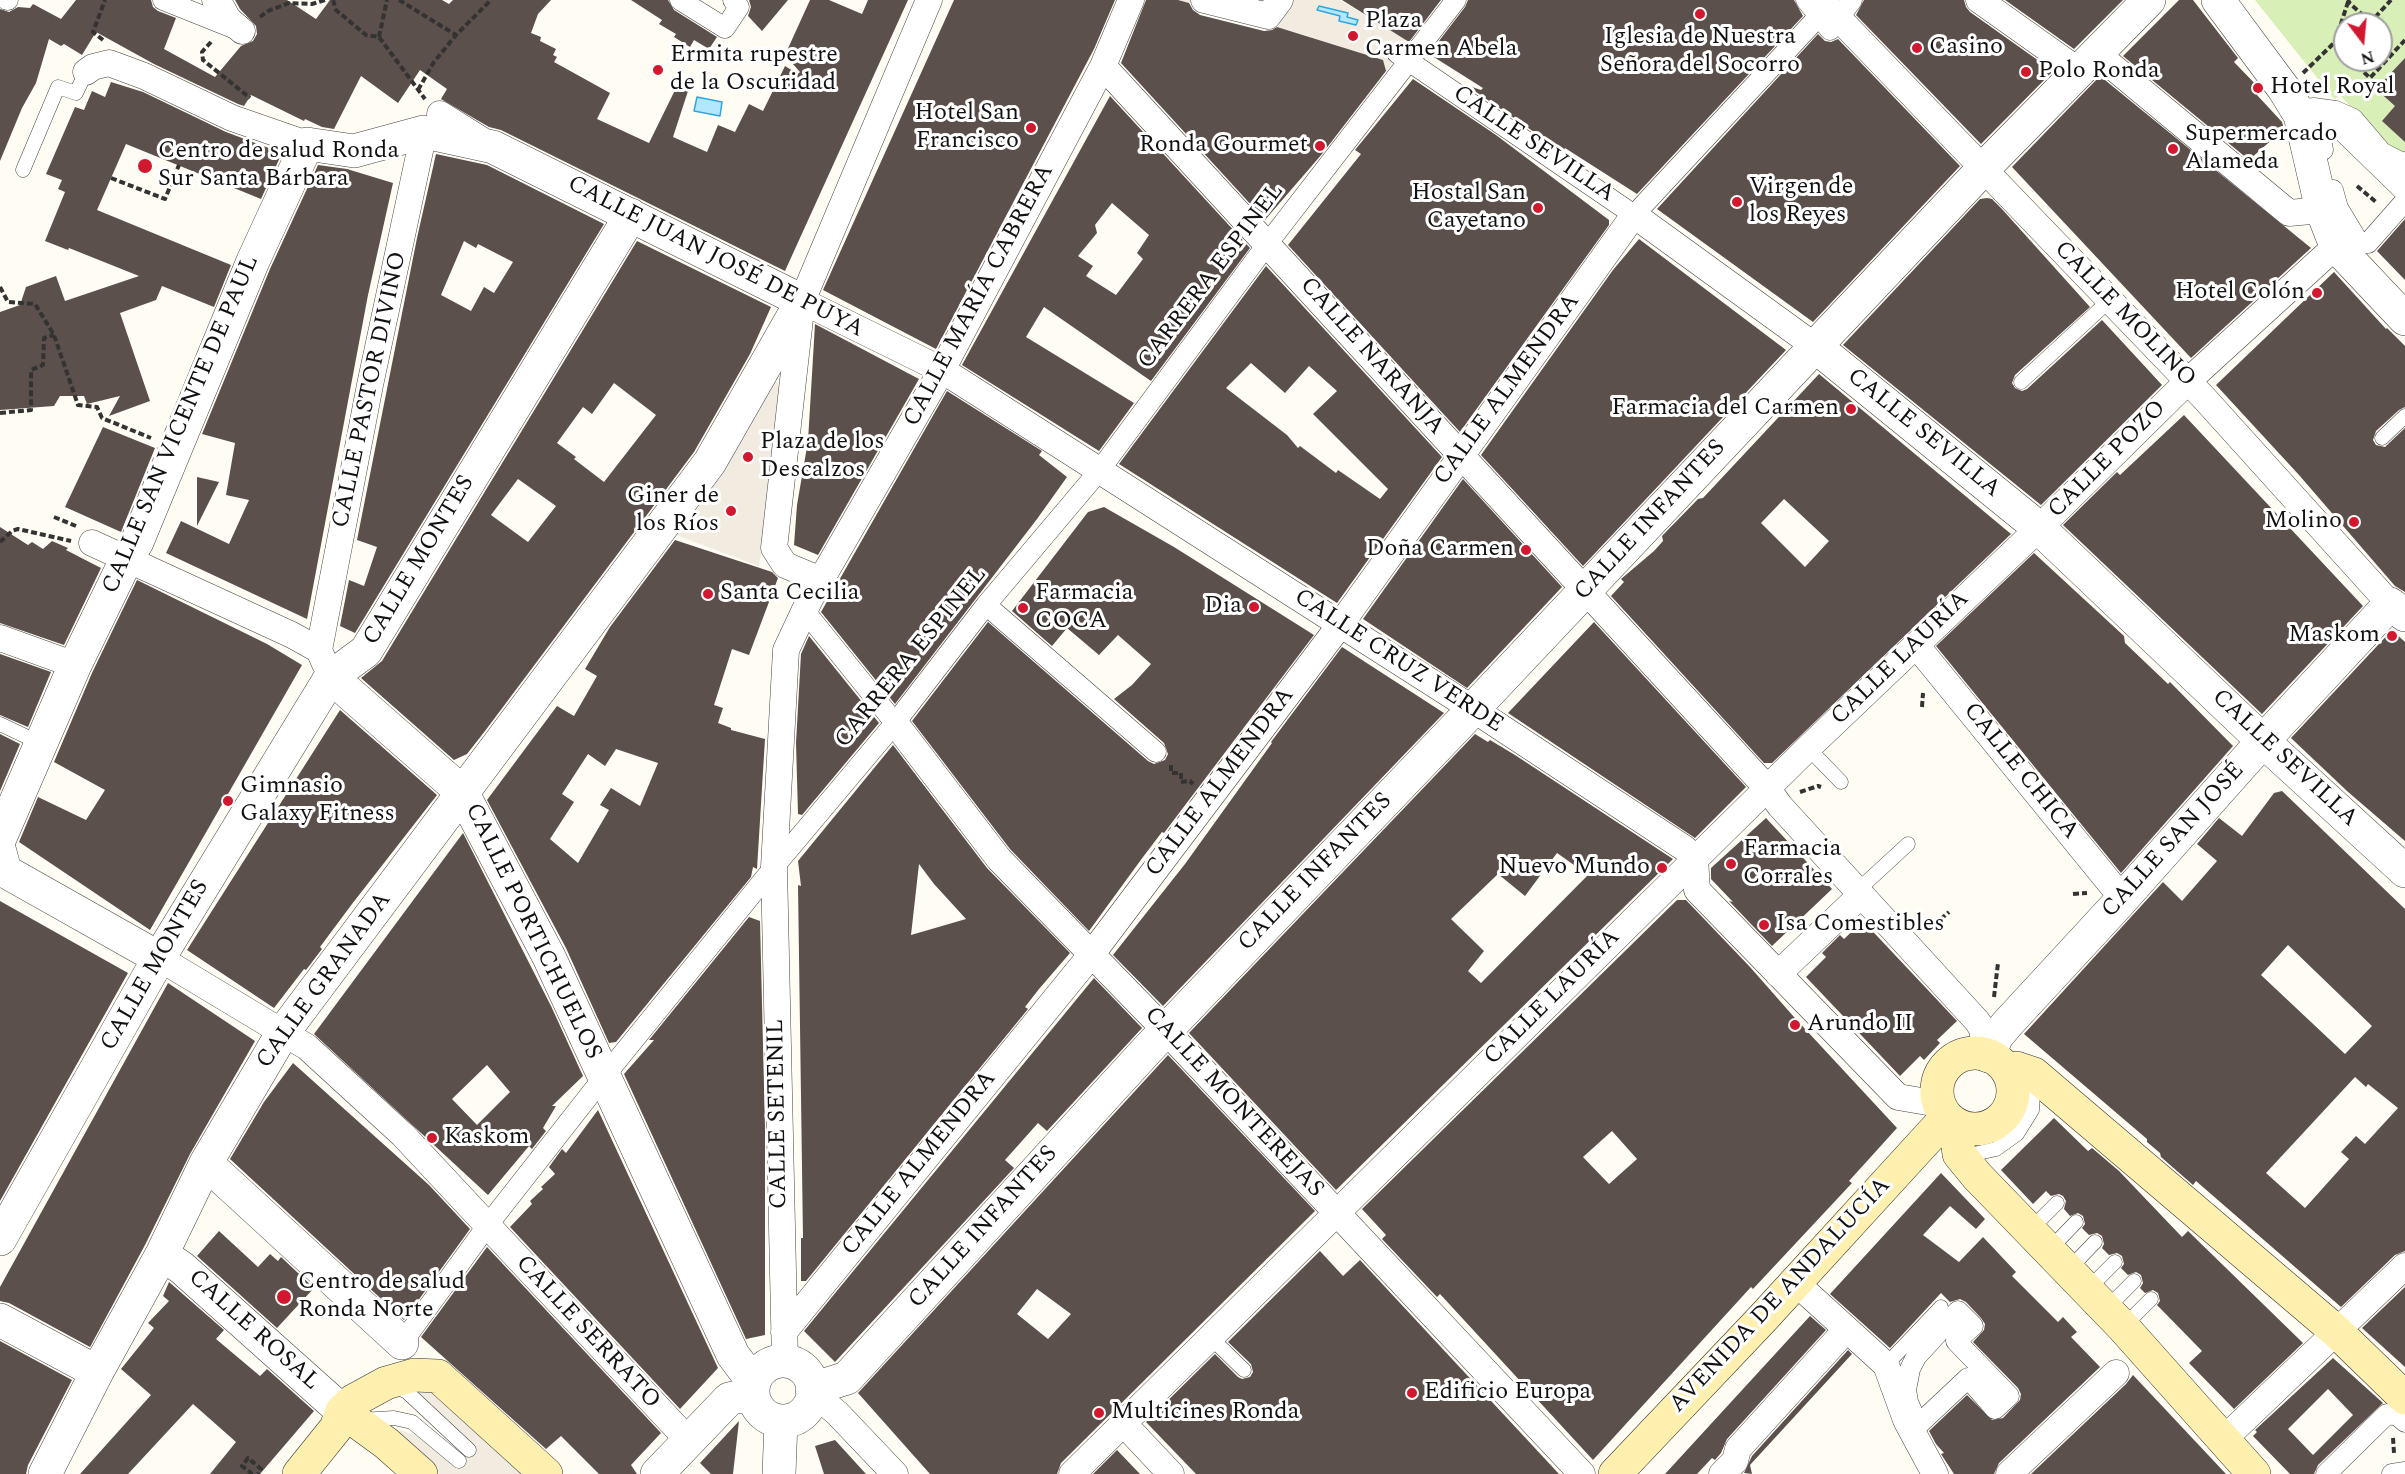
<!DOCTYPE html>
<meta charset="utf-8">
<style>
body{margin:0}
#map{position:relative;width:2405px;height:1474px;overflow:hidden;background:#fffcf4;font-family:Spectral,serif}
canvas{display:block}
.north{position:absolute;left:2333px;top:12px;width:60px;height:60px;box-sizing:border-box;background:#fff;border:2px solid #a0a0a0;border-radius:50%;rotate:164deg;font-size:16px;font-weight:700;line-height:24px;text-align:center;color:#111}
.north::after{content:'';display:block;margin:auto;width:21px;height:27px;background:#d2182f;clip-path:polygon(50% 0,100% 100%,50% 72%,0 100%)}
</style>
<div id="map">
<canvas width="2405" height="1474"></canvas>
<div class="north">N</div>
</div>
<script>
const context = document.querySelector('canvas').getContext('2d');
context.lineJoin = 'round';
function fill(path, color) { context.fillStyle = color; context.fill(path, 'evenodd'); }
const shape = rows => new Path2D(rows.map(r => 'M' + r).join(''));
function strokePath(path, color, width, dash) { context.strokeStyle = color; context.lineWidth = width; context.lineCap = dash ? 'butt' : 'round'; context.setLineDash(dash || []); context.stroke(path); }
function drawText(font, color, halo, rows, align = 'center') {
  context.font = font + ' Spectral,serif'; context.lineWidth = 6; context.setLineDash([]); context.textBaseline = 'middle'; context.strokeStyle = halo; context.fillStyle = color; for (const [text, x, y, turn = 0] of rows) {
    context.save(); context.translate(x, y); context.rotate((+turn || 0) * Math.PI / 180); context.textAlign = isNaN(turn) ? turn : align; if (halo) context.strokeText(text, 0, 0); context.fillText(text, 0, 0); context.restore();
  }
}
fill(shape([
 [2255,0,2405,0,2405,152,2400,153,2386,147,2340,95,2334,99],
 [2345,24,2381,24,2381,60,2345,60]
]), '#d9efb8');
fill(shape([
 [1178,0,1340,0,1405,39,1386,73,1382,60,1297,33],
 [769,381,777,382,783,392,759,566,673,534],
 [422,1383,526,1474,440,1474,397,1435,401,1430,422,1438,454,1466,474,1445,405,1384]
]), '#f2ece0');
const water = shape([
 [1319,6,1348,13,1347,17,1358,20,1356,25,1339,21,1340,16,1317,10,1319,6],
 [697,97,722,102,720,116,694,111,697,97]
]);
fill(water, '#b3e7fd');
strokePath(water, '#32a5dc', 1.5);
fill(shape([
 [76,0,151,0,153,7,158,11,176,18,164,49,215,77,241,46,253,41,257,34,256,26,240,9,235,0,287,0,316,19,330,0,442,0,449,4,453,0,551,0,538,14,531,33,541,37,540,41,556,49,553,55,557,57,554,62,610,93,597,119,649,143,678,84,689,88,673,137,707,152,718,125,735,132,749,104,763,111,785,66,798,74,800,72,785,55,810,0,829,0,862,14,868,0,908,0,785,271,501,130,489,127,441,99,447,89,420,70,398,103,361,76,334,129,322,127,305,119,304,121,251,95,244,106,238,104,154,64,96,32,82,55,64,44,61,46,49,39,36,83,22,108,0,161,0,9,9,12,18,7,30,8,33,4,61,19],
 [631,0,668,0,674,10,717,37,709,49,694,40,690,47,674,37,676,34,659,24,662,20],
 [749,0,788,0,762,31,748,16,751,7],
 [954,0,1115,0,1094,49,936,349,823,290],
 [1146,0,1178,0,1189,3,1193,10,1200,15,1264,31,1272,30,1277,27,1383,60,1386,71,1322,154,1265,220,1121,63],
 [1342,0,1441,0,1409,42],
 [1468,0,1794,0,1803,16,1637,194,1565,148,1563,152,1466,85,1481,90,1483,88,1429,54,1465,7],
 [1864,0,1964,0,1966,7,1970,12,2053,71,1981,144,1856,15],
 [2005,0,2123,0,2074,49],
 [2179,0,2193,0,2238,58,2234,62,2262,91,2257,95,2282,122,2284,129,2249,160,2123,56],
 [1818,34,1825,41,1831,42,1838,39,1960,166,1813,322,1657,209],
 [2405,58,2405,142,2382,121,2395,106,2376,89],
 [2100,76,2311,248,2191,358,2012,167],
 [1413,79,1496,135,1609,220,1609,225,1460,432,1288,245,1361,154,1355,150],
 [111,82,143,92,226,132,282,153,261,199,126,144,97,210,231,265,214,307,162,286,156,300,120,313,150,401,109,416,120,396,87,404,84,396,60,396,54,406,0,410,0,312,20,305,26,287,56,276,65,301,139,276,69,248,68,250,45,241,65,192,58,189,62,180,46,174,75,107,84,110,92,91,105,97],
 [1110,96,1250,248,1151,381,1044,307,1026,337,1134,403,1099,451,962,365],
 [1112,203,1149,235,1137,253,1143,259,1116,295,1086,276,1093,266,1078,256,1097,233,1095,225],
 [436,154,487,165,604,224,355,633,340,626,349,580,364,586,377,547,357,540,417,238],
 [464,241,476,248,478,244,513,262,494,293,484,287,471,311,441,295],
 [318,165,347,169,393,183,368,295,307,619,166,553,181,521,229,544,249,500,226,495,235,443,202,434,270,269],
 [1987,198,1992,199,2001,208,2090,307,2015,375,2012,383,2015,388,2022,391,2027,389,2102,320,2162,385,2041,505,1843,345,1980,199],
 [2405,219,2405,280,2377,251],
 [1639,239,1786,350,1583,566,1481,455,1613,270],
 [637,241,771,307,750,354,694,452,485,731,467,754,454,760,361,678,382,661],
 [614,383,656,415,604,482,574,459,576,457,557,443,583,407,592,414],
 [518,479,556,506,528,542,491,515],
 [1266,266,1442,457,1337,603,1119,464],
 [1251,363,1285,393,1309,366,1337,391,1313,414,1388,489,1380,499,1338,470,1336,473,1300,446,1298,448,1287,435,1226,388],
 [2334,272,2386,329,2387,328,2405,346,2405,407,2399,410,2376,431,2373,440,2376,445,2385,447,2405,428,2405,592,2395,586,2299,475,2216,385],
 [815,324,919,379,818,555,794,545,797,505,808,441],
 [1819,374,2011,534,1772,763,1764,763,1611,596,1624,582,1621,579,1654,551,1663,541,1662,536,1698,499,1703,498],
 [1784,499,1829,541,1805,567,1761,523],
 [947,391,1042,451,1039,455,1067,477,1037,519,895,704,821,612],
 [2184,415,2363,606,2262,714,2063,525,2117,472,2120,475],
 [103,427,155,448,121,532,65,507],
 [197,477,219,482,197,526],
 [1463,479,1562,587,1467,688,1363,619],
 [1104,507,1174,547,1314,635,1164,833,1162,832,1143,857,1089,931,1010,849,912,721,988,622,1148,761,1154,764,1165,760,1168,754,1164,743,1114,699,1132,685,1151,664,1118,635,1099,655,1067,628,1052,646,1012,611,1088,512],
 [0,527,28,545,32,542,43,549,52,541,68,548,66,550,101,568,64,645,0,623],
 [675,540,772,572,778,578,749,655,732,649,714,705,723,708,718,723,731,728,731,730,765,739,757,869,753,867,751,877,616,1042,609,1043,566,948,487,800,557,706,574,716,597,676,585,669,610,627],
 [616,749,658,763,640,806,611,788,600,805,609,810,578,863,550,839,574,802,562,794,588,754,605,766],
 [2034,553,2124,636,2125,643,2168,684,2170,682,2233,746,2121,873,1936,646],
 [137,580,267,644,302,665,150,930,19,842,38,797,86,820,105,790,54,762,92,673],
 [1594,622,1746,787,1695,838,1508,713],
 [2392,630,2405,642,2405,841,2347,791,2291,738],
 [809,636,879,723,802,815,798,814,796,743,801,654],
 [1342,647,1444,713,1163,1006,1113,955,1185,864,1272,743,1271,742],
 [0,654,51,672,28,727,0,715],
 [340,710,437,795,352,904,320,947,322,949,306,970,304,969,274,1008,187,950],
 [0,734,20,744,0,791],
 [1475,734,1488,742,1490,740,1515,755,1673,859,1336,1190,1189,1033],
 [1557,853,1588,875,1481,983,1468,971,1484,951,1451,919,1498,874,1525,896],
 [893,745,987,868,1070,953,1039,989,1025,1007,1028,1009,806,1281,801,1281,801,1238,803,1238,798,885,801,886,798,861],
 [919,864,934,884,966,919,911,935],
 [2282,791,2405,909,2405,1251,2395,1255,2341,1307,2196,1181,2193,1185,2161,1157,2160,1153,2147,1142,2147,1139,2024,1034,2163,882,2182,901,2217,861,2197,844,2219,818,2242,836,2274,793],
 [2288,945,2372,1026,2345,1054,2261,975],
 [2355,1077,2366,1087,2368,1084,2398,1108,2365,1144,2356,1136,2341,1152,2349,1159,2305,1208,2266,1173],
 [1766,818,1832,889,1772,946,1729,901,1733,902,1711,879,1711,868],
 [463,833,551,1006,583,1076,552,1106,556,1106,543,1128,546,1131,532,1149,529,1146,488,1195,314,1034],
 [487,1065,510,1092,477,1125,452,1099],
 [1677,900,1686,900,1750,967,1794,1017,1897,1128,1849,1181,1852,1183,1753,1289,1751,1287,1593,1460,1440,1294,1437,1297,1382,1239,1386,1235,1362,1209],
 [1612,1131,1637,1159,1609,1184,1583,1157],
 [0,901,128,973,0,1201],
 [749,917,760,921,765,1127,765,1335,746,1339,624,1074,654,1040,649,1040],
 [1863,921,1957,1021,1937,1040,1940,1043,1924,1060,1920,1056,1900,1076,1806,977,1826,957,1822,953,1840,935,1844,939],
 [1094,978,1142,1028,1047,1131,1038,1123,1005,1160,1014,1168,835,1362,804,1331],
 [168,983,255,1041,190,1154,145,1245,90,1347,9,1303,0,1301,0,1287],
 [1168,1055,1315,1211,1061,1463,1057,1474,930,1474,858,1393],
 [1037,1289,1071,1314,1048,1339,1017,1314],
 [293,1063,429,1185,470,1229,404,1320,230,1159,264,1102],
 [598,1110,718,1368,680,1409,510,1227,532,1204,530,1201,543,1189,541,1187,555,1174,549,1167,562,1149,566,1153],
 [2054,1118,2088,1151,2092,1148,2119,1171,2182,1237,2188,1231,2303,1343,2234,1409,2189,1363,2202,1351,2157,1305,2160,1301,2158,1293,2153,1290,2145,1293,2140,1288,2143,1283,2141,1275,2136,1272,2128,1275,2121,1268,2124,1264,2122,1256,2117,1253,2109,1255,2102,1248,2104,1244,2102,1236,2097,1233,2089,1235,2082,1228,2085,1224,2083,1216,2078,1213,2070,1216,2064,1209,2066,1201,2063,1196,2059,1194,2051,1196,2046,1191,2033,1204,2001,1170],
 [1941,1173,1985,1219,1976,1229,1950,1206,1923,1235,1959,1262,1983,1237,2016,1272,2012,1276,2058,1322,2063,1317,2077,1332,2071,1337,2100,1367,1999,1463,1994,1474,1954,1474,1941,1454,1944,1453,1936,1444,1929,1431,1967,1395,1992,1420,2003,1418,2020,1400,2021,1394,2018,1388,1973,1342,1984,1330,1985,1324,1981,1318,1966,1302,1960,1299,1950,1302,1941,1293,1890,1348,1830,1294],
 [219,1231,258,1267,270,1254,278,1261,281,1257,314,1288,277,1328,197,1256],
 [487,1247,661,1433,631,1465,637,1474,599,1474,561,1436,546,1449,421,1337],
 [1320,1251,1343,1276,1360,1260,1559,1474,1196,1474,1146,1422,1215,1354,1238,1377,1242,1379,1250,1377,1253,1372,1251,1364,1228,1342],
 [169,1282,224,1330,216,1339,260,1376,267,1369,314,1411,260,1474,210,1474,236,1442,193,1404,128,1474,80,1474,151,1395,121,1369,154,1328,148,1323,169,1301,163,1296],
 [2405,1287,2405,1367,2362,1328],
 [1810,1316,1826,1330,1727,1439,1721,1453,1715,1460,1712,1458,1697,1474,1665,1474],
 [0,1341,72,1380,28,1465,26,1474,0,1474],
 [1848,1350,1852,1354,1750,1465,1752,1474,1744,1473,1752,1456],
 [2333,1358,2383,1403,2318,1465,2314,1474,2290,1474,2253,1436,2257,1432,2255,1430],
 [2328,1389,2353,1415,2313,1455,2288,1429],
 [2133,1375,2226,1474,2031,1474,2126,1384],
 [739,1421,733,1474,711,1474,700,1463],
 [835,1440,866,1474,824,1474,815,1446],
 [1117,1450,1140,1474,1093,1474]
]), '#5b504c');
const service = shape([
 [23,170,58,87,76,93,86,72],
 [2021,382,2110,300],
 [2382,438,2405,416],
 [0,724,40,743],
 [1808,748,1841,782],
 [1857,891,1908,844],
 [1961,1154,1974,1154,1996,1149,2017,1134,2032,1110,2034,1078],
 [2031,1229,2057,1203],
 [2050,1249,2076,1222],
 [2069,1269,2095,1242],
 [2088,1289,2115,1262],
 [2106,1309,2134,1281],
 [2123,1327,2151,1299],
 [1209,1336,1244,1370],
 [1886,1365,1941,1307],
 [394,1386,407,1392,469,1450],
 [361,1420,394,1418,412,1422,459,1461]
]);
const pedestrian = shape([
 [7,0,8,0],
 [163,0,238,30],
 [680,0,725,28,739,7,733,0],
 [1806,0,1830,30,1852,0],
 [1397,53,1634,215,1819,16],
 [2323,150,2319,127,2324,123,2336,125,2405,192],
 [2333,190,2338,208,2359,243,2368,243,2405,201],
 [986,605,1156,752],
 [804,610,895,723],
 [1958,1311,1973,1326,1956,1341,2009,1396,1995,1409,1968,1378,1918,1425,1908,1402,1906,1390,1910,1369,1916,1357,1958,1311],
 [402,1343,487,1226,603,1078,774,867,895,723,986,605,1099,471,1268,243,1456,0],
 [2326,1474,2387,1414,2398,1416,2405,1422],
 [2392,1474,2405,1472]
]);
const minor = shape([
 [215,0,222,8,228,19,242,31],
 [1204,0,1268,16,1280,0],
 [1821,0,2204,398,2390,604],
 [1979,0,2079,71],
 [2096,53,2289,213,2322,210],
 [1103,66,1767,788,1780,806,1977,1021,1983,1030,1983,1054],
 [86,72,93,67,109,63,144,76,232,118,307,144],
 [440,114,480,139],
 [2300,115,2313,111,2335,114,2351,121,2380,155,2402,166,2405,165],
 [802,301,942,370,1473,709,1684,848,1695,858,1697,890,1898,1097,1939,1104],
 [92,543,292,635,319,650,325,664],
 [821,580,785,565,774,548,802,301,929,0],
 [0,638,75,665],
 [1916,645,2123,899],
 [319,650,370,385,424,132],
 [895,723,999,859,1166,1031,1582,1474],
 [159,958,307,1047,403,1135,688,1440],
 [1778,974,1861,895],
 [1796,1283,1886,1365,1906,1420,1935,1474],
 [784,1332,1091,955,1340,625,1634,215,1816,347],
 [785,1362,774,867,786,650,810,599,942,370,1103,66,1131,0],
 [812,1399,825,1403,837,1413,895,1474],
 [1124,1424,1171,1474],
 [2223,1440,2405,1266],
 [1072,1474,1808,748,2039,528,2188,381,2336,246],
 [1722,1474,1735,1461,1738,1449,1846,1330],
 [2009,1474,2116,1373]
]);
const tertiary = shape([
 [2218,0,2284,89,2300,115,2322,210,2336,246,2405,319],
 [1816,347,2039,528,2263,741,2405,871],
 [331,677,462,792,549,957,733,1355,754,1383],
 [0,838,75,665,127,558,137,542,253,261,307,144,354,151,424,132,493,147,802,301,710,462,282,1034,206,1163,162,1254,97,1372,45,1474],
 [0,852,5,871,159,958],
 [1988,1056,1997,1036,2008,1023,2117,905,2263,741,2390,604,2405,615],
 [206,1163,402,1343],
 [0,1239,159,958,327,683,331,677,366,651,631,215],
 [162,1254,182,1268,342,1411],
 [0,1320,97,1372],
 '753 1391a30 30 0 1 1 60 0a30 30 0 1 1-60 0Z',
 [812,1389,847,1378,1147,1050,1459,724,1983,169,2149,0],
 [657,1474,729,1399,753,1393],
 [779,1474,781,1421]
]);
const secondary = shape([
 '1937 1091a38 38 0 1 1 76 0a38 38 0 1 1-76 0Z',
 [2007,1070,2016,1068,2034,1074,2337,1332,2405,1398],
 [1959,1126,1957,1139,1959,1154,1977,1176,2123,1327,2254,1474],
 [342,1411,386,1443,421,1474],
 [299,1474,336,1428,342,1411,353,1401,386,1383,414,1375,438,1376,546,1474],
 [1615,1474,1763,1318,1947,1117]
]);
strokePath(service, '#444', 15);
strokePath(pedestrian, '#444', 21);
strokePath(minor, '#444', 27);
strokePath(tertiary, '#444', 34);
strokePath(secondary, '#333', 34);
strokePath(shape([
 [333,0,336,10,366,35,379,37,425,99],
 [399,0,456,35],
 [2350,0,2348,2,2371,22],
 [260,17,268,11,289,3,312,4,325,0],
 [2369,24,2391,0],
 [379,37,387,0],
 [103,40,93,32,105,0],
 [211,42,202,52,203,60,250,98],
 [2345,50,2343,52,2345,54],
 [2351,60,2370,78,2405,40],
 [2303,73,2335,42,2348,2,2347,0],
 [418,90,434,62,456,35,491,0],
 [111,178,165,199,179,165],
 [2357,186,2376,202],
 [0,287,8,302,35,304,54,335,78,405,97,407,102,418,151,438],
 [0,413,31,410,31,370,43,365,44,338,54,335],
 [54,517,76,526],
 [0,542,12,531,18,529,71,541],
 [1922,707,1923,693],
 [1171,765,1171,773,1181,773,1181,782,1190,781,1193,784],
 [1800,792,1818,786,1821,787],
 [2073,894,2087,893],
 [1927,931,1949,912],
 [1994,997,1998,963],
 [2393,1438,2394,1453],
 [249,1474,251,1473,242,1466,248,1458,261,1469,258,1474]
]), '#333', 4, [6, 3]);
strokePath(service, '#fff', 14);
strokePath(pedestrian, '#fff', 20);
strokePath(minor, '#fff', 26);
strokePath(tertiary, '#fff', 33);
strokePath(secondary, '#fff0af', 33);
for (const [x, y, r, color] of [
 [1700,14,6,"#d2182f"],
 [1353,36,6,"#d2182f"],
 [1917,48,6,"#d2182f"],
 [658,70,6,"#d2182f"],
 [2026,72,6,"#d2182f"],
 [2258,88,6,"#d2182f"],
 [1031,128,6,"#d2182f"],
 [1320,146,6,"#d2182f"],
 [2173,149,6,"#d2182f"],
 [145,166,8,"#d2182f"],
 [1737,202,6,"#d2182f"],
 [1538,208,6,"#d2182f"],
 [2317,293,6,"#d2182f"],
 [1851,409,6,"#d2182f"],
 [748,457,6,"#d2182f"],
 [731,511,6,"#d2182f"],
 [2354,522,6,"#d2182f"],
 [1526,550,6,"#d2182f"],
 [708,594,6,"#d2182f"],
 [1254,607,6,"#d2182f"],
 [1023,608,6,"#d2182f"],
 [2392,636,6,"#d2182f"],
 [228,801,6,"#d2182f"],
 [1731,864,6,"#d2182f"],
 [1662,868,6,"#d2182f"],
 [1764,925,6,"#d2182f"],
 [1795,1025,6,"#d2182f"],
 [432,1138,6,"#d2182f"],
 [284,1297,8,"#d2182f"],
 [1412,1393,6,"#d2182f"],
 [1099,1413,6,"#d2182f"]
]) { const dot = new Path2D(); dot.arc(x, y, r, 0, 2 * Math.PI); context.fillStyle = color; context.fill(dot); strokePath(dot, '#fff', 2); }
drawText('24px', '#111', '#fff', [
 ["Plaza",1365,22],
 ["Carmen Abela",1365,50],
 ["Iglesia de Nuestra",1700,38,"center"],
 ["Señora del Socorro",1700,66,"center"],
 ["Casino",1929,48],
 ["Ermita rupestre",670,56],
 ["de la Oscuridad",670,84],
 ["Polo Ronda",2038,72],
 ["Hotel Royal",2270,88],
 ["Hotel San",1019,114,"right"],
 ["Francisco",1019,142,"right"],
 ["Supermercado",2185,135],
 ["Alameda",2185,163],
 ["Ronda Gourmet",1308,146,"right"],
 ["Centro de salud Ronda",158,152],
 ["Sur Santa Bárbara",158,180],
 ["Virgen de",1749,188],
 ["los Reyes",1749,216],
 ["Hostal San",1526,194,"right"],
 ["Cayetano",1526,222,"right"],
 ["Hotel Colón",2305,293,"right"],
 ["Farmacia del Carmen",1839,409,"right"],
 ["Plaza de los",760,443],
 ["Descalzos",760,471],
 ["Giner de",719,497,"right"],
 ["los Ríos",719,525,"right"],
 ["Molino",2342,522,"right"],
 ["Doña Carmen",1514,550,"right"],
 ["Santa Cecilia",720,594],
 ["Farmacia",1035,594],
 ["COCA",1035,622],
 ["Dia",1242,607,"right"],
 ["Maskom",2380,636,"right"],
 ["Gimnasio",240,787],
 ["Galaxy Fitness",240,815],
 ["Farmacia",1743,850],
 ["Corrales",1743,878],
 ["Nuevo Mundo",1650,868,"right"],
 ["Isa Comestibles",1776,925],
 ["Arundo II",1807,1025],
 ["Kaskom",444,1138],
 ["Centro de salud",298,1283],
 ["Ronda Norte",298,1311],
 ["Edificio Europa",1424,1393],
 ["Multicines Ronda",1111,1413]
], 'left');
drawText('24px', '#111', '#fff', [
 ["CALLE SEVILLA",1533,145,34],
 ["CALLE JUAN JOSÉ DE PUYA",715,258,27],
 ["CARRERA ESPINEL",1212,277,-53],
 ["CALLE MARÍA CABRERA",980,296,-62],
 ["CALLE MOLINO",2124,315,46],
 ["CALLE NARANJA",1371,357,48],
 ["CALLE PASTOR DIVINO",371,390,-78],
 ["CALLE ALMENDRA",1508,390,-54],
 ["CALLE SAN VICENTE DE PAUL",182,425,-67],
 ["CALLE SEVILLA",1923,434,39],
 ["CALLE POZO",2108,460,-45],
 ["CALLE INFANTES",1651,521,-47],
 ["CALLE MONTES",420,561,-59],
 ["CARRERA ESPINEL",912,658,-51],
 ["CALLE LAURÍA",1901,659,-44],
 ["CALLE CRUZ VERDE",1398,662,33],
 ["CALLE SEVILLA",2284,759,43],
 ["CALLE CHICA",2020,772,51],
 ["CALLE ALMENDRA",1221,783,-53],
 ["CALLE SAN JOSÉ",2174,841,-48],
 ["CALLE INFANTES",1316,873,-46],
 ["CALLE PORTICHUELOS",532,932,64],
 ["CALLE MONTES",156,966,-60],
 ["CALLE GRANADA",325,981,-54],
 ["CALLE LAURÍA",1553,998,-45],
 ["CALLE MONTEREJAS",1233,1103,47],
 ["CALLE SETENIL",779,1114,-91],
 ["CALLE ALMENDRA",920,1164,-51],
 ["CALLE INFANTES",984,1228,-48],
 ["AVENIDA DE ANDALUCÍA",1781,1296,-47],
 ["CALLE ROSAL",253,1331,42],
 ["CALLE SERRATO",587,1333,47]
]);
</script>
